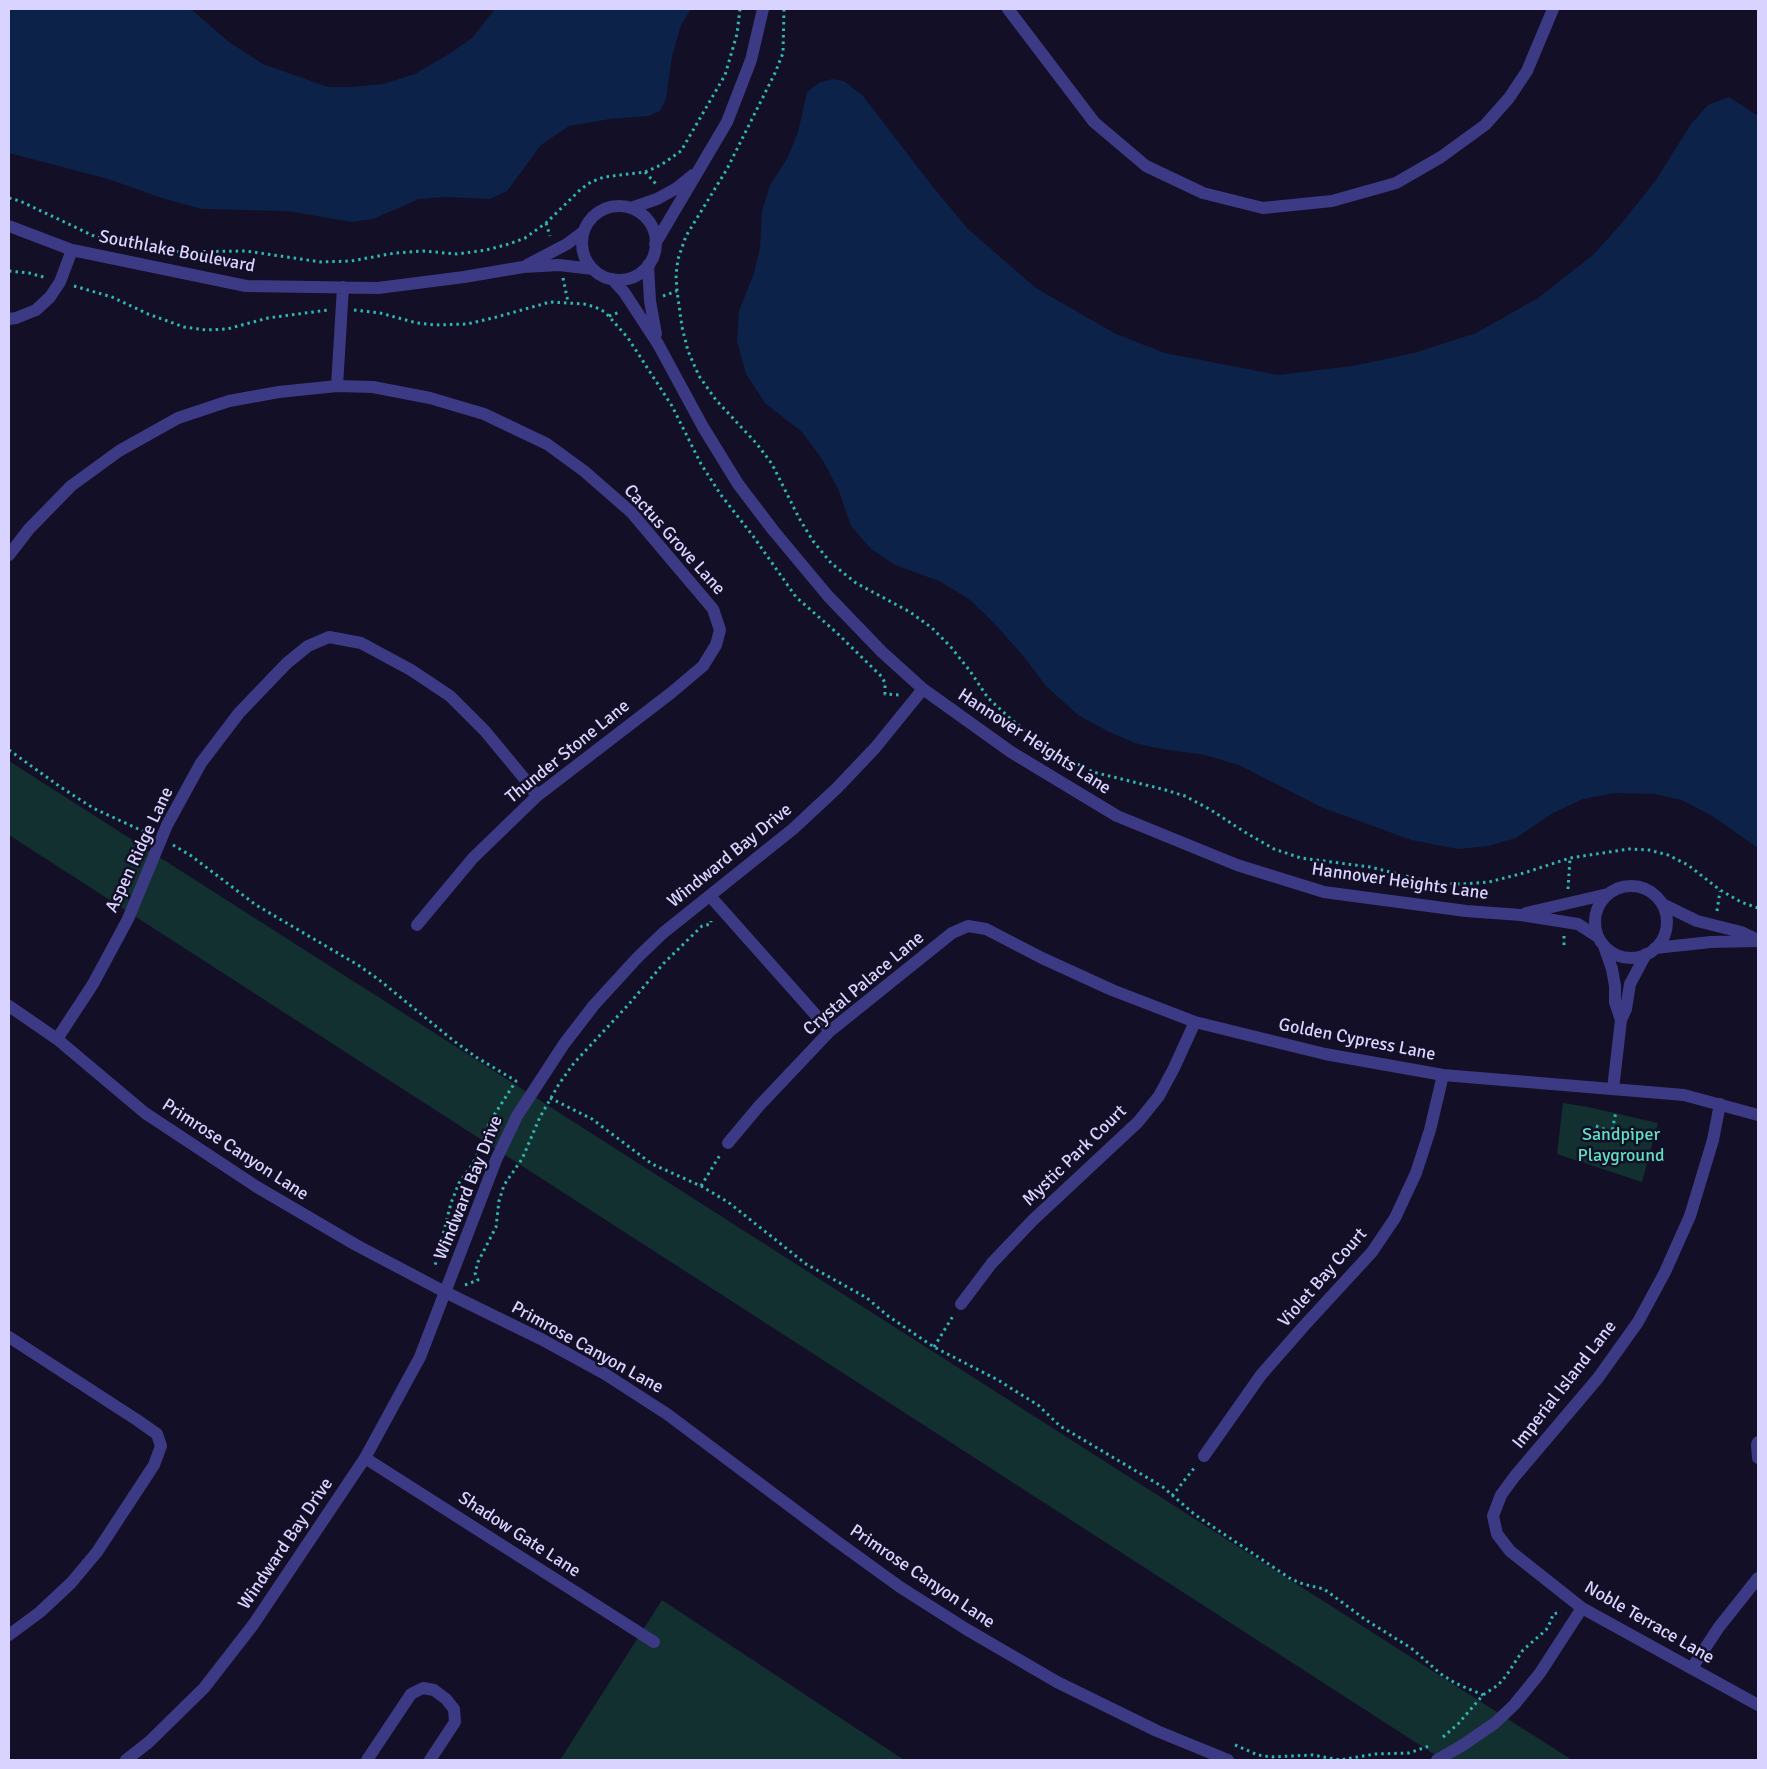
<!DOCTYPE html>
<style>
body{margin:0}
#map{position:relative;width:1767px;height:1769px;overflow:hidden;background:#130f26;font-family:Signika,sans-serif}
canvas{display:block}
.frame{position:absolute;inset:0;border:10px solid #d9d4ff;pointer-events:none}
</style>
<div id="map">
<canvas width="1767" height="1769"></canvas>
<div class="frame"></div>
</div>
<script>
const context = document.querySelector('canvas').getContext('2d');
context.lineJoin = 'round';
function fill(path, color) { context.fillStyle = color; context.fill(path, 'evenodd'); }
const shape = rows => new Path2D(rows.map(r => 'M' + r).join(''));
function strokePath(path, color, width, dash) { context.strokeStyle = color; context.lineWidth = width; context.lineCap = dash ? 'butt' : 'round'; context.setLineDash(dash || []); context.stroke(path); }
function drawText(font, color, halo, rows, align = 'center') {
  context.font = font + ' Signika,sans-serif'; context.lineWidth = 5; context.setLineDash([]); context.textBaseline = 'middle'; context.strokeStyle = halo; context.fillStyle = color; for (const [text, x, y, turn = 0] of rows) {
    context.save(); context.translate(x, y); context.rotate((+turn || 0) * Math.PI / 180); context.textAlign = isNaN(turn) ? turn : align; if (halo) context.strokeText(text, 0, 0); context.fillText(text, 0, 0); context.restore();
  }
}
fill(shape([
 [9,761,1572,1760,1443,1760,9,835],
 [1563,1103,1588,1107,1658,1123,1642,1182,1557,1154],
 [662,1600,904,1760,560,1760]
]), '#12302f');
fill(shape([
 [9,9,191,9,229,42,263,64,328,87,351,87,383,84,415,74,449,54,472,38,495,9,691,9,681,25,672,56,666,99,660,111,648,116,610,119,569,126,541,145,507,191,490,199,446,197,419,199,373,219,352,222,287,211,202,209,162,198,108,179,9,153],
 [832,79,844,81,863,96,933,187,968,229,1036,288,1116,334,1165,353,1278,375,1352,366,1414,353,1476,333,1538,298,1593,255,1621,224,1656,180,1691,124,1708,105,1729,97,1758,116,1758,848,1712,816,1682,800,1654,794,1615,793,1583,799,1553,813,1516,838,1488,846,1458,849,1411,840,1321,807,1239,765,1205,755,1162,749,1135,743,1107,731,1078,715,1046,686,1025,658,994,623,969,599,939,581,895,565,871,549,851,526,839,491,822,459,802,432,765,403,746,374,737,341,739,311,754,273,760,248,762,211,770,185,788,157,798,132,807,92,819,83]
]), '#0c2248');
strokePath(shape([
 [784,9,783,53,775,73,727,169,686,236,678,259,676,275,677,291,682,327,688,351,699,376,716,400,757,444,772,464,799,518,813,541,831,563,856,583,910,612,932,628,950,646,970,671,988,698,1012,720,1038,741,1066,758,1093,772,1162,789,1185,796,1211,810,1243,831,1274,849,1301,858,1370,867,1435,883,1463,884,1489,882,1524,873,1570,858,1629,849,1649,850,1668,855,1688,865,1720,890,1741,902,1758,908],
 [645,172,656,184],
 [9,198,20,201,96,237,119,243],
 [546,223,550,236],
 [145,248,167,252,246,251,321,262,351,261,395,253,423,251,457,254,486,250,509,244,525,238,546,223,581,189,591,182,604,177,645,172,661,165,681,151,725,75,737,34,740,9],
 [9,271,29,273,47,278],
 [563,278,568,302],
 [74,286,112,297,148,314,184,327,206,330,227,329,268,318,328,310],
 [663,296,677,291],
 [354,310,380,313,417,323,435,325,467,324,493,318,550,302,584,304,595,307,605,312,628,338,672,406,701,464,721,495,753,536,796,597,837,633,882,677,885,683,885,694,900,695],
 [609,316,620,312],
 [9,750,59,786,93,808,149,834],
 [173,845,190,855,256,905,358,965,378,979,454,1041,476,1057,516,1081,489,1123,481,1147,472,1165,459,1183,451,1203,435,1266],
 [1568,889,1570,858],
 [1717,911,1720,891],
 [1564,945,1564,935],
 [550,1098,592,1119,652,1164,701,1186,728,1202,806,1264,867,1298,888,1316,934,1347,998,1380,1017,1392,1038,1405,1060,1426,1163,1487,1194,1514,1291,1579,1303,1584,1324,1589,1366,1620,1411,1648,1441,1674,1455,1683,1483,1695],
 [1596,1126,1612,1132,1616,1111],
 [1612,1132,1628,1134],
 [701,1186,720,1155],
 [465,1285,478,1280,475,1273,478,1262,496,1227,499,1201,504,1185,522,1159,540,1117,559,1084,574,1063,629,1004,664,963,702,926,711,924,711,921],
 [934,1347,953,1316],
 [1172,1496,1195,1467],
 [1443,1737,1458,1724,1483,1695,1498,1685,1506,1676,1523,1650,1546,1630,1551,1621,1553,1614,1561,1612],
 [1235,1745,1258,1755,1271,1757,1313,1755,1340,1760,1375,1754,1409,1753,1429,1746]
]), '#2fb8b0', 3, [2.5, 4]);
strokePath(shape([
 [1008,9,1094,122,1146,166,1203,193,1263,208,1332,201,1396,183,1441,157,1485,125,1509,98,1527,71,1553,9],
 '582 243a37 37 0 1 1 74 0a37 37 0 1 1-74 0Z',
 [631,208,657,199,677,188,693,175],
 [9,226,72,250,246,286,378,288,464,277,523,267,559,265,593,269],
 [655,244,727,122,751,60,763,9],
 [527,265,567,244,583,232],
 [648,265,650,301,656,334],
 [612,279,624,292,658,344,703,427,738,484,773,530,828,596,882,652,923,689,1011,752,1117,816,1237,865,1324,892,1466,911,1521,915,1578,924,1598,937],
 [9,319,16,318,36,310,50,297,60,282,72,250],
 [337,386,343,287],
 [9,555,29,529,71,486,119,451,178,418,229,401,279,392,337,386,373,387,430,398,484,414,547,444,584,471,631,512,713,609,720,630,716,645,703,666,671,693,537,796,473,858,417,925],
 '1595 922a36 36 0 1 1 72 0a36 36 0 1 1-72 0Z',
 [710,896,830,1031],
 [1662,904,1697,921,1741,932,1758,940],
 [1526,913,1608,894],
 [1604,946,1612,969,1615,986,1615,1002,1621,1020],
 [1655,948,1711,942,1758,941],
 [9,1006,57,1039,145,1113,257,1187,356,1245,445,1292,541,1339,605,1374,667,1414,835,1540,900,1587,966,1629,1057,1682,1157,1731,1228,1760],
 [57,1039,93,984,128,919,167,825,201,763,239,713,287,663,308,646,329,637,361,643,411,670,450,696,485,731,528,783,537,796],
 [1613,1089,1621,1020,1626,1009,1630,984,1646,954],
 [1720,1104,1713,1140,1690,1216,1665,1272,1638,1322,1598,1378,1515,1476,1501,1495,1493,1516,1497,1534,1510,1551,1582,1608,1758,1705],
 [728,1143,759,1106,830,1031,952,933,968,926,986,929,1042,958,1112,990,1195,1022,1325,1054,1443,1075,1684,1095,1758,1115],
 [961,1304,992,1263,1033,1220,1138,1122,1159,1096,1174,1068,1195,1022],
 [9,1337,137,1420,157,1434,161,1446,154,1465,97,1552,71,1583,40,1612,9,1635],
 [1758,1442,1757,1445,1758,1458],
 [1204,1456,1261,1375,1303,1327,1372,1252,1395,1218,1416,1173,1430,1130,1443,1075],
 [365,1458,654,1642],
 [1692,1668,1719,1627,1758,1578],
 [126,1760,149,1742,204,1688,253,1625,365,1458,420,1357,496,1160,517,1116,564,1044,594,1005,638,957,663,933,793,829,837,788,875,748,923,689],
 [367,1760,411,1694,423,1688,434,1690,446,1699,454,1709,455,1722,430,1760],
 [1437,1760,1463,1745,1495,1723,1514,1705,1540,1673,1582,1608]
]), '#3d3a85', 12);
drawText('18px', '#d9d4ff', '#130f26', [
 ["Southlake Boulevard",177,252,11],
 ["Cactus Grove Lane",674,540,48],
 ["Hannover Heights Lane",1034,742,33],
 ["Thunder Stone Lane",568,752,-39],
 ["Aspen Ridge Lane",140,850,-65],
 ["Windward Bay Drive",730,856,-39],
 ["Hannover Heights Lane",1400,882,8],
 ["Crystal Palace Lane",864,984,-40],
 ["Golden Cypress Lane",1357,1040,11],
 ["Primrose Canyon Lane",235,1150,33],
 ["Mystic Park Court",1075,1156,-44],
 ["Windward Bay Drive",469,1188,-68],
 ["Violet Bay Court",1323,1278,-49],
 ["Primrose Canyon Lane",587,1348,29],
 ["Imperial Island Lane",1565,1385,-52],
 ["Shadow Gate Lane",519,1535,33],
 ["Windward Bay Drive",286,1544,-56],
 ["Primrose Canyon Lane",922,1577,34],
 ["Noble Terrace Lane",1649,1623,30]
]);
drawText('18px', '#5fe0c0', '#130f26', [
 ["Sandpiper",1621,1135],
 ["Playground",1621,1156]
]);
</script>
